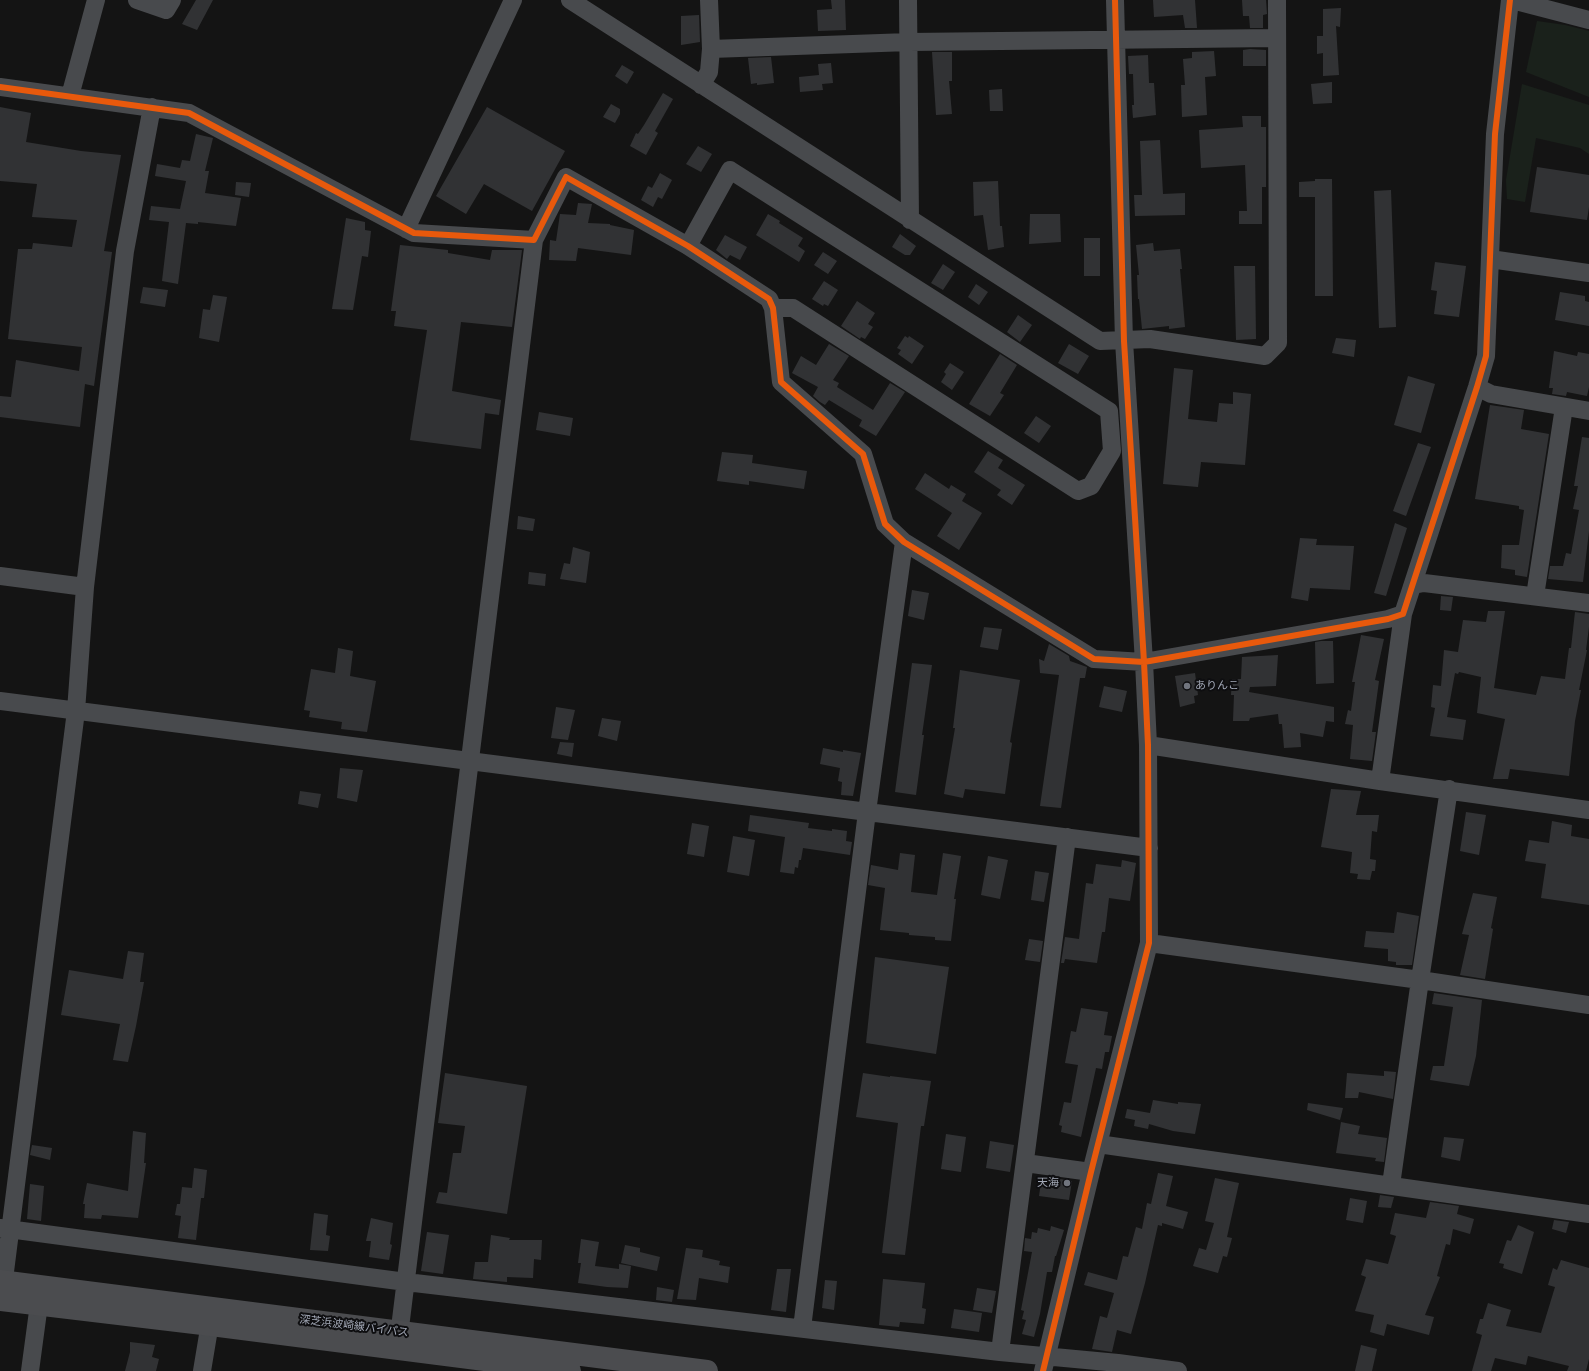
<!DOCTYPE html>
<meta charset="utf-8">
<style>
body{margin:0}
canvas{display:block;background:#141414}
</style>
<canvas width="1589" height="1371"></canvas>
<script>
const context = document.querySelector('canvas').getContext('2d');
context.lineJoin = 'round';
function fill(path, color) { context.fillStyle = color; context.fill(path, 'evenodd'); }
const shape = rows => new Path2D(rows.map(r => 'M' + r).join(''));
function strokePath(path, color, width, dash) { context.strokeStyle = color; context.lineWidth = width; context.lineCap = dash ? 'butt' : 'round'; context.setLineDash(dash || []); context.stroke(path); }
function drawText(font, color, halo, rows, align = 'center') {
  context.font = font + ' "Public Sans","Noto Sans JP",sans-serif'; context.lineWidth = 4; context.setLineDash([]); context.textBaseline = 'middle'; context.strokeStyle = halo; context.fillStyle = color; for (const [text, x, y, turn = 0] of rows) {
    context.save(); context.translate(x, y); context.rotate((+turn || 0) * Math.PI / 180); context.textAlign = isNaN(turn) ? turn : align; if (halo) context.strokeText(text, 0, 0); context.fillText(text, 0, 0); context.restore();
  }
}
fill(shape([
 [1537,21,1565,25,1589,31,1589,97,1526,72],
 [1522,84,1589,105,1589,154,1580,148,1536,138,1525,202,1507,199,1506,180]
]), '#1a211b');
fill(shape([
 [196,0,213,0,197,30,182,24],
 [831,0,845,0,846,30,818,31,817,10,832,9],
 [1153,0,1195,0,1197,28,1185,28,1183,15,1154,17],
 [1242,0,1266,0,1267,14,1263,15,1263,28,1250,28,1249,16,1243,16],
 [1341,8,1340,27,1336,26,1339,75,1323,76,1323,53,1317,54,1317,36,1323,36,1323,9],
 [699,15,700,42,681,45,681,16],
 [1250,49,1266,50,1266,66,1243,66,1243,50],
 [1214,51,1216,76,1205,77,1207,115,1182,117,1181,85,1185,85,1183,59,1192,58,1192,52],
 [932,52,952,52,952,81,949,81,952,114,936,115],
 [1148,55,1149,83,1154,83,1156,115,1133,118,1132,105,1134,105,1133,74,1129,74,1128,56],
 [771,57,774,83,757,85,757,83,751,84,748,58],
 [831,63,833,83,822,84,823,90,800,92,799,77,819,75,818,64],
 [622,65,634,72,627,84,615,76],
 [1332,82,1332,103,1313,104,1311,84],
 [1002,89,1003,111,990,111,989,90],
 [663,93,673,99,655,131,658,133,646,155,630,146,636,133,638,134,644,125],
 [611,104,620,109,620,114,615,123,603,117],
 [0,107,31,113,26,142,81,151,121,155,104,251,112,252,94,386,85,384,80,427,0,417,0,396,11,397,16,360,79,371,82,347,8,339,18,249,32,249,33,243,72,247,77,220,32,217,37,184,0,181],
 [487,107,565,151,532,211,484,184,466,214,436,196],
 [1242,116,1261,116,1261,127,1266,127,1266,187,1262,187,1262,224,1239,224,1239,211,1247,211,1245,165,1201,168,1199,130,1243,127],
 [196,134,213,138,205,171,209,171,205,193,241,198,236,226,198,222,198,224,186,223,178,284,162,281,169,222,149,220,151,206,180,209,186,181,155,176,157,164,180,168,182,160,190,161],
 [1160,140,1163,194,1185,193,1185,215,1135,216,1134,195,1142,195,1140,141],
 [698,146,712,154,701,172,686,164],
 [1537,167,1589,175,1589,207,1587,220,1530,212],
 [660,173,672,180,662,199,658,197,653,207,641,200,648,186,652,188],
 [1315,179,1332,179,1333,296,1315,296,1315,197,1299,197,1299,182,1315,181],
 [998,181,1000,226,1002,226,1004,247,988,250,983,215,974,216,973,182],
 [236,182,251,183,249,197,235,195],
 [1391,190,1396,327,1379,328,1374,191],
 [578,203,592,204,588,223,610,224,610,225,634,230,631,255,578,248,576,261,549,260,550,240,556,241,560,214,576,215],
 [768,214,780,221,779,223,803,238,798,246,805,251,799,262,756,235],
 [1030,214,1060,214,1061,242,1029,244],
 [346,218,365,222,365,230,371,231,368,257,362,256,353,310,332,309],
 [900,234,916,246,910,255,905,255,892,247],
 [725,235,747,247,740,260,730,255,727,259,716,250],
 [1084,238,1100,238,1100,276,1084,276],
 [1153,243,1154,251,1180,249,1182,269,1180,269,1185,327,1169,329,1169,326,1142,329,1139,299,1138,299,1137,275,1139,275,1136,245],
 [400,245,448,250,448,253,490,260,492,250,522,250,512,327,461,322,452,391,501,400,499,415,485,413,481,449,410,440,427,330,394,326,396,311,391,311],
 [823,252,837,261,828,274,814,265],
 [1435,262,1466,266,1459,317,1434,314,1437,291,1431,290],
 [943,264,955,272,943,290,931,283],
 [1234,266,1255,266,1256,339,1236,340],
 [824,281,838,290,828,306,824,304,823,306,812,299],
 [976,284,988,292,979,305,968,297],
 [143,287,168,290,165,307,140,303],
 [1560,292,1585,296,1585,301,1589,302,1589,326,1555,320],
 [213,295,227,297,219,342,199,338,203,309,210,310],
 [857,301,875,313,868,324,873,327,865,339,861,337,860,339,841,326],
 [1018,315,1032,325,1020,342,1007,332],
 [905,336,908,338,909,336,924,346,912,364,898,354,901,350,897,348],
 [1336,338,1356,340,1354,357,1332,353],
 [829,344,849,356,833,380,839,383,837,387,873,410,890,383,905,392,876,436,859,426,862,420,829,400,825,405,820,402,813,396,818,387,792,373,801,356,816,365],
 [1069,344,1089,356,1078,374,1058,363],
 [1554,351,1577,356,1578,352,1589,354,1589,387,1587,396,1567,392,1566,396,1552,394,1553,388,1549,388],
 [1000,354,1017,365,1000,393,1004,395,990,416,969,404],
 [950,363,964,372,952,390,941,382,946,374,944,372],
 [1174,368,1193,370,1188,419,1217,422,1219,403,1233,404,1233,392,1251,394,1245,465,1201,462,1198,487,1163,484],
 [1408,376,1435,384,1421,433,1394,425],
 [1490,405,1524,410,1521,429,1549,434,1527,577,1515,575,1515,570,1501,568,1502,545,1519,545,1524,510,1519,509,1519,506,1475,499],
 [539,412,573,418,570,436,536,430],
 [1036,416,1051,426,1039,443,1024,433],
 [1582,437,1589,438,1589,531,1583,582,1548,579,1550,566,1563,566,1566,553,1571,554,1579,510,1573,509,1578,486,1574,486],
 [1418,443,1431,447,1406,516,1393,511],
 [988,451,1003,460,998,468,1025,485,1012,505,997,495,1001,490,974,472],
 [722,452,753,455,752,463,807,471,804,489,749,481,749,485,717,481],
 [925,473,949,489,951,485,966,494,962,501,982,513,959,550,937,536,952,513,915,489],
 [518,516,535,519,533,531,517,529],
 [1395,523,1407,528,1386,596,1374,593],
 [1300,538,1317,539,1316,545,1354,546,1350,590,1310,588,1308,601,1291,598],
 [573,547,590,552,586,583,560,579,564,563,570,564],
 [529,572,546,574,545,586,528,584],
 [912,590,929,593,924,620,908,616],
 [1441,596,1453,597,1451,611,1440,610],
 [1488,611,1505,611,1494,688,1536,695,1541,676,1565,679,1569,648,1571,648,1575,612,1589,614,1589,627,1586,650,1587,650,1579,690,1581,690,1575,721,1569,776,1510,769,1508,779,1493,779,1505,719,1477,713,1481,677,1459,672,1458,674,1455,673,1447,717,1466,720,1463,740,1430,736,1435,708,1431,707,1433,685,1441,686,1444,650,1458,652,1463,620,1486,622],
 [984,627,1002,629,998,650,980,647],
 [1361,635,1384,639,1375,680,1379,681,1372,732,1376,732,1372,761,1350,759,1353,725,1345,724,1348,710,1351,711,1355,682,1352,682],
 [1321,641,1333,641,1334,683,1316,684,1315,642],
 [1049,644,1069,656,1070,661,1087,667,1085,678,1080,678,1061,808,1040,806,1059,675,1040,673,1039,659,1044,661],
 [338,648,353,651,350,676,376,681,367,732,341,729,342,722,309,717,310,711,304,710,311,669,335,673],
 [1278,655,1276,686,1250,687,1249,692,1334,707,1334,722,1326,721,1323,737,1300,733,1301,747,1284,748,1282,724,1279,724,1278,714,1250,718,1249,721,1233,721,1234,695,1231,695,1232,679,1241,679,1242,657],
 [912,663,932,665,922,735,924,735,916,795,895,792],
 [960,670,1020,680,1010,742,1012,743,1005,794,965,789,963,798,944,794,955,728,953,728],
 [1195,673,1198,695,1194,696,1195,703,1180,707,1175,676],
 [1104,686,1127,691,1122,712,1099,707],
 [556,707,575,710,568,740,551,738],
 [602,718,621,721,617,741,598,736],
 [560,742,574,743,572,757,557,754],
 [823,748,843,752,843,750,861,753,853,796,841,795,842,782,838,781,840,768,820,764],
 [340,768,363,770,357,802,337,798],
 [1331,789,1361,791,1356,815,1379,815,1377,832,1372,831,1370,859,1376,860,1375,871,1372,871,1370,880,1357,879,1358,874,1350,873,1352,852,1321,847],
 [300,791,321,794,318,808,298,804],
 [1466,812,1486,815,1479,855,1460,851],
 [750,815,809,823,808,828,832,831,832,829,847,831,846,841,852,842,850,855,803,848,801,860,799,860,798,868,795,867,794,874,780,872,785,837,748,831],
 [1552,821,1572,825,1571,836,1589,839,1589,905,1541,898,1546,864,1525,861,1529,840,1549,843],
 [692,823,709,826,704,857,687,854],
 [733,836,755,840,749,876,727,872],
 [900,853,915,855,911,892,937,895,943,853,961,856,954,899,956,899,951,941,935,940,935,937,909,935,909,933,880,930,885,888,868,885,871,865,898,870],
 [988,856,1008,860,1000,899,981,895],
 [1122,860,1136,863,1130,901,1109,898,1105,932,1102,932,1097,963,1065,959,1064,963,1061,963,1065,937,1079,939,1086,883,1093,884,1096,864,1121,867],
 [1035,871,1049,873,1044,902,1031,900],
 [1473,893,1497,897,1491,928,1493,929,1485,979,1460,975,1469,935,1462,934],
 [1397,912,1419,916,1412,965,1396,965,1396,962,1388,961,1388,949,1364,947,1366,931,1394,933],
 [1029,939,1043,941,1040,962,1025,960],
 [128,951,144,953,140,982,144,982,136,1026,128,1062,113,1060,120,1024,61,1015,69,970,123,979],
 [875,957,949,967,936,1054,866,1043],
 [1434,993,1482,1000,1476,1056,1469,1086,1430,1080,1433,1066,1444,1066,1453,1007,1432,1004],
 [1081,1008,1108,1012,1104,1035,1112,1036,1109,1052,1105,1052,1102,1069,1096,1068,1081,1137,1061,1132,1062,1126,1059,1125,1064,1102,1071,1103,1078,1065,1065,1063,1071,1031,1076,1032],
 [1384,1071,1396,1072,1393,1099,1359,1092,1358,1098,1345,1098,1347,1073,1384,1076],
 [445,1073,527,1086,507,1214,436,1203,439,1192,447,1193,453,1153,461,1153,465,1126,438,1123],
 [863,1073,890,1077,890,1076,931,1081,924,1126,921,1126,905,1255,882,1253,898,1123,856,1117],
 [1153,1100,1178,1104,1178,1102,1201,1104,1195,1134,1173,1131,1149,1124,1148,1129,1134,1126,1135,1120,1125,1118,1127,1109,1150,1113],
 [1308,1103,1343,1108,1340,1120,1307,1110],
 [1341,1122,1360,1126,1358,1134,1387,1138,1384,1162,1375,1161,1376,1158,1336,1153],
 [133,1131,146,1133,144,1163,146,1163,138,1218,102,1215,101,1219,84,1218,85,1204,83,1204,87,1183,128,1191],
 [946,1134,966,1137,961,1172,941,1169],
 [1444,1137,1464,1139,1460,1161,1441,1157],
 [990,1141,1014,1145,1010,1172,986,1168],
 [32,1145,52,1148,50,1160,30,1155],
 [194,1168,207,1170,204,1198,201,1198,196,1240,178,1238,181,1216,175,1215,177,1204,180,1204,182,1187,192,1188],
 [1158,1173,1173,1176,1166,1206,1188,1212,1183,1229,1162,1223,1162,1226,1158,1225,1145,1283,1131,1334,1117,1330,1112,1352,1092,1349,1100,1316,1107,1318,1114,1293,1084,1285,1088,1272,1117,1280,1123,1256,1128,1257,1136,1227,1142,1229,1147,1203,1151,1204],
 [1042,1176,1072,1181,1069,1200,1039,1196],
 [1215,1178,1239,1183,1227,1237,1232,1238,1227,1257,1223,1256,1218,1273,1193,1266,1199,1248,1206,1250,1214,1223,1205,1221],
 [30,1184,44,1186,41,1221,27,1219],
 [1380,1195,1394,1197,1391,1208,1378,1207],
 [1350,1198,1367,1201,1363,1223,1346,1220],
 [1430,1202,1459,1206,1457,1214,1474,1219,1470,1234,1453,1229,1450,1245,1446,1244,1437,1276,1440,1277,1425,1315,1434,1317,1429,1335,1387,1324,1384,1336,1370,1332,1374,1315,1355,1311,1366,1277,1361,1275,1366,1259,1388,1264,1396,1236,1390,1234,1395,1213,1426,1218],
 [314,1213,328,1215,326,1235,330,1236,328,1251,310,1250],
 [371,1218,393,1223,390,1244,392,1245,389,1260,369,1257,371,1241,366,1241],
 [1554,1220,1569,1222,1566,1233,1552,1229],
 [1518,1225,1534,1232,1522,1274,1503,1268,1504,1264,1499,1263,1507,1240,1511,1241],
 [1051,1226,1064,1230,1056,1256,1055,1256,1052,1272,1047,1272,1040,1314,1034,1337,1022,1334,1026,1320,1022,1319,1024,1311,1021,1310,1032,1252,1024,1251,1025,1238,1031,1239,1032,1232,1037,1233,1038,1228,1050,1231],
 [427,1232,449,1235,443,1274,421,1271],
 [491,1235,510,1238,509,1240,542,1240,541,1260,534,1259,533,1278,507,1277,507,1282,473,1279,475,1262,488,1262],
 [581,1239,599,1242,595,1266,619,1269,619,1264,631,1266,628,1288,607,1287,578,1283,581,1263,578,1263],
 [625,1245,640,1248,640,1252,660,1257,657,1271,621,1263],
 [686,1248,703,1250,702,1257,720,1261,719,1265,730,1267,728,1283,699,1278,696,1300,677,1299],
 [1561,1260,1589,1268,1589,1359,1586,1371,1567,1371,1569,1366,1528,1356,1526,1365,1495,1358,1491,1371,1472,1371,1482,1335,1476,1333,1480,1319,1483,1319,1488,1303,1511,1310,1506,1326,1541,1333,1555,1287,1548,1285,1553,1268,1557,1270],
 [777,1269,791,1269,786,1312,771,1310],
 [883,1279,925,1283,922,1308,926,1309,924,1324,900,1322,899,1327,879,1325],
 [825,1280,837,1281,834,1310,822,1308],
 [657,1287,674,1290,672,1302,656,1300],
 [977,1288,996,1291,992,1313,973,1310],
 [954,1309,982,1313,979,1332,951,1328],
 [130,1342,155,1345,152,1357,159,1359,156,1371,125,1371,130,1352],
 [1361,1345,1377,1349,1372,1371,1355,1371]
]), '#313234');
strokePath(shape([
 [137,0,166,10,172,0],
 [570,0,1100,341,1150,339,1265,356,1278,343,1277,0],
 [908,0,910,220],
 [1512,0,1589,20],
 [711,49,909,42,1276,38],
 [701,85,709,72,711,49,709,0],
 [0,87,189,113,414,233,534,240,566,177,688,246,769,299,773,308,781,382,863,454,885,524,904,542,1094,659,1144,662,1388,619,1403,614,1477,387,1486,356,1495,134,1510,0],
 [70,96,96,0],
 [406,229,513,0],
 [688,246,730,170,1109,411,1112,451,1091,486,1078,491,793,308,773,308],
 [1490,259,1589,273],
 [1477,387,1491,394,1589,411],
 [0,576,85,587],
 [1413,585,1424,583,1589,603],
 [1535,596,1564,407],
 [0,701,1149,848],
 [1148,745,1380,781,1589,810],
 [1380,781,1403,614],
 [1149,943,1420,980,1589,1005],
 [1098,1144,1589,1214],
 [1025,1163,1091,1172],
 [1391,1185,1420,980,1449,789],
 [0,1228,406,1282,1000,1352,1118,1363,1178,1371],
 [2,1295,76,711,85,587,125,251,152,107],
 [802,1328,867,812,904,542],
 [398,1344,534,240],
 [1000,1352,1067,837],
 [30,1371,39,1304],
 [202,1371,212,1311],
 [1043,1371,1091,1172,1149,943,1148,745,1144,662,1124,341,1115,0]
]), '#484a4d', 18);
strokePath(shape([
 [0,1281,707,1371],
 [0,1300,211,1325,570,1371]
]), '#4b4c4f', 22);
strokePath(shape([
 [0,87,189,113,414,233,534,240,566,177,688,246,769,299,773,308,781,382,863,454,885,524,904,542,1094,659,1144,662,1388,619,1403,614,1477,387,1486,356,1495,134,1510,0],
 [1043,1371,1091,1172,1149,943,1148,745,1144,662,1124,341,1115,0]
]), '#e8590c', 6);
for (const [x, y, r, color] of [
 [1187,686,4,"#71757e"],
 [1067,1183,4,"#71757e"]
]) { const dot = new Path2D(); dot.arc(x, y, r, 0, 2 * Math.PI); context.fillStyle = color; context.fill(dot); strokePath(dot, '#0e0e10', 1.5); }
drawText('11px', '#a3a9b7', '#0e0e10', [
 ["ありんこ",1195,686],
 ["天海",1059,1183,"right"]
], 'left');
drawText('11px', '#a3a9b7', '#0e0e10', [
 ["深芝浜波崎線バイパス",354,1326,7]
]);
</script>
